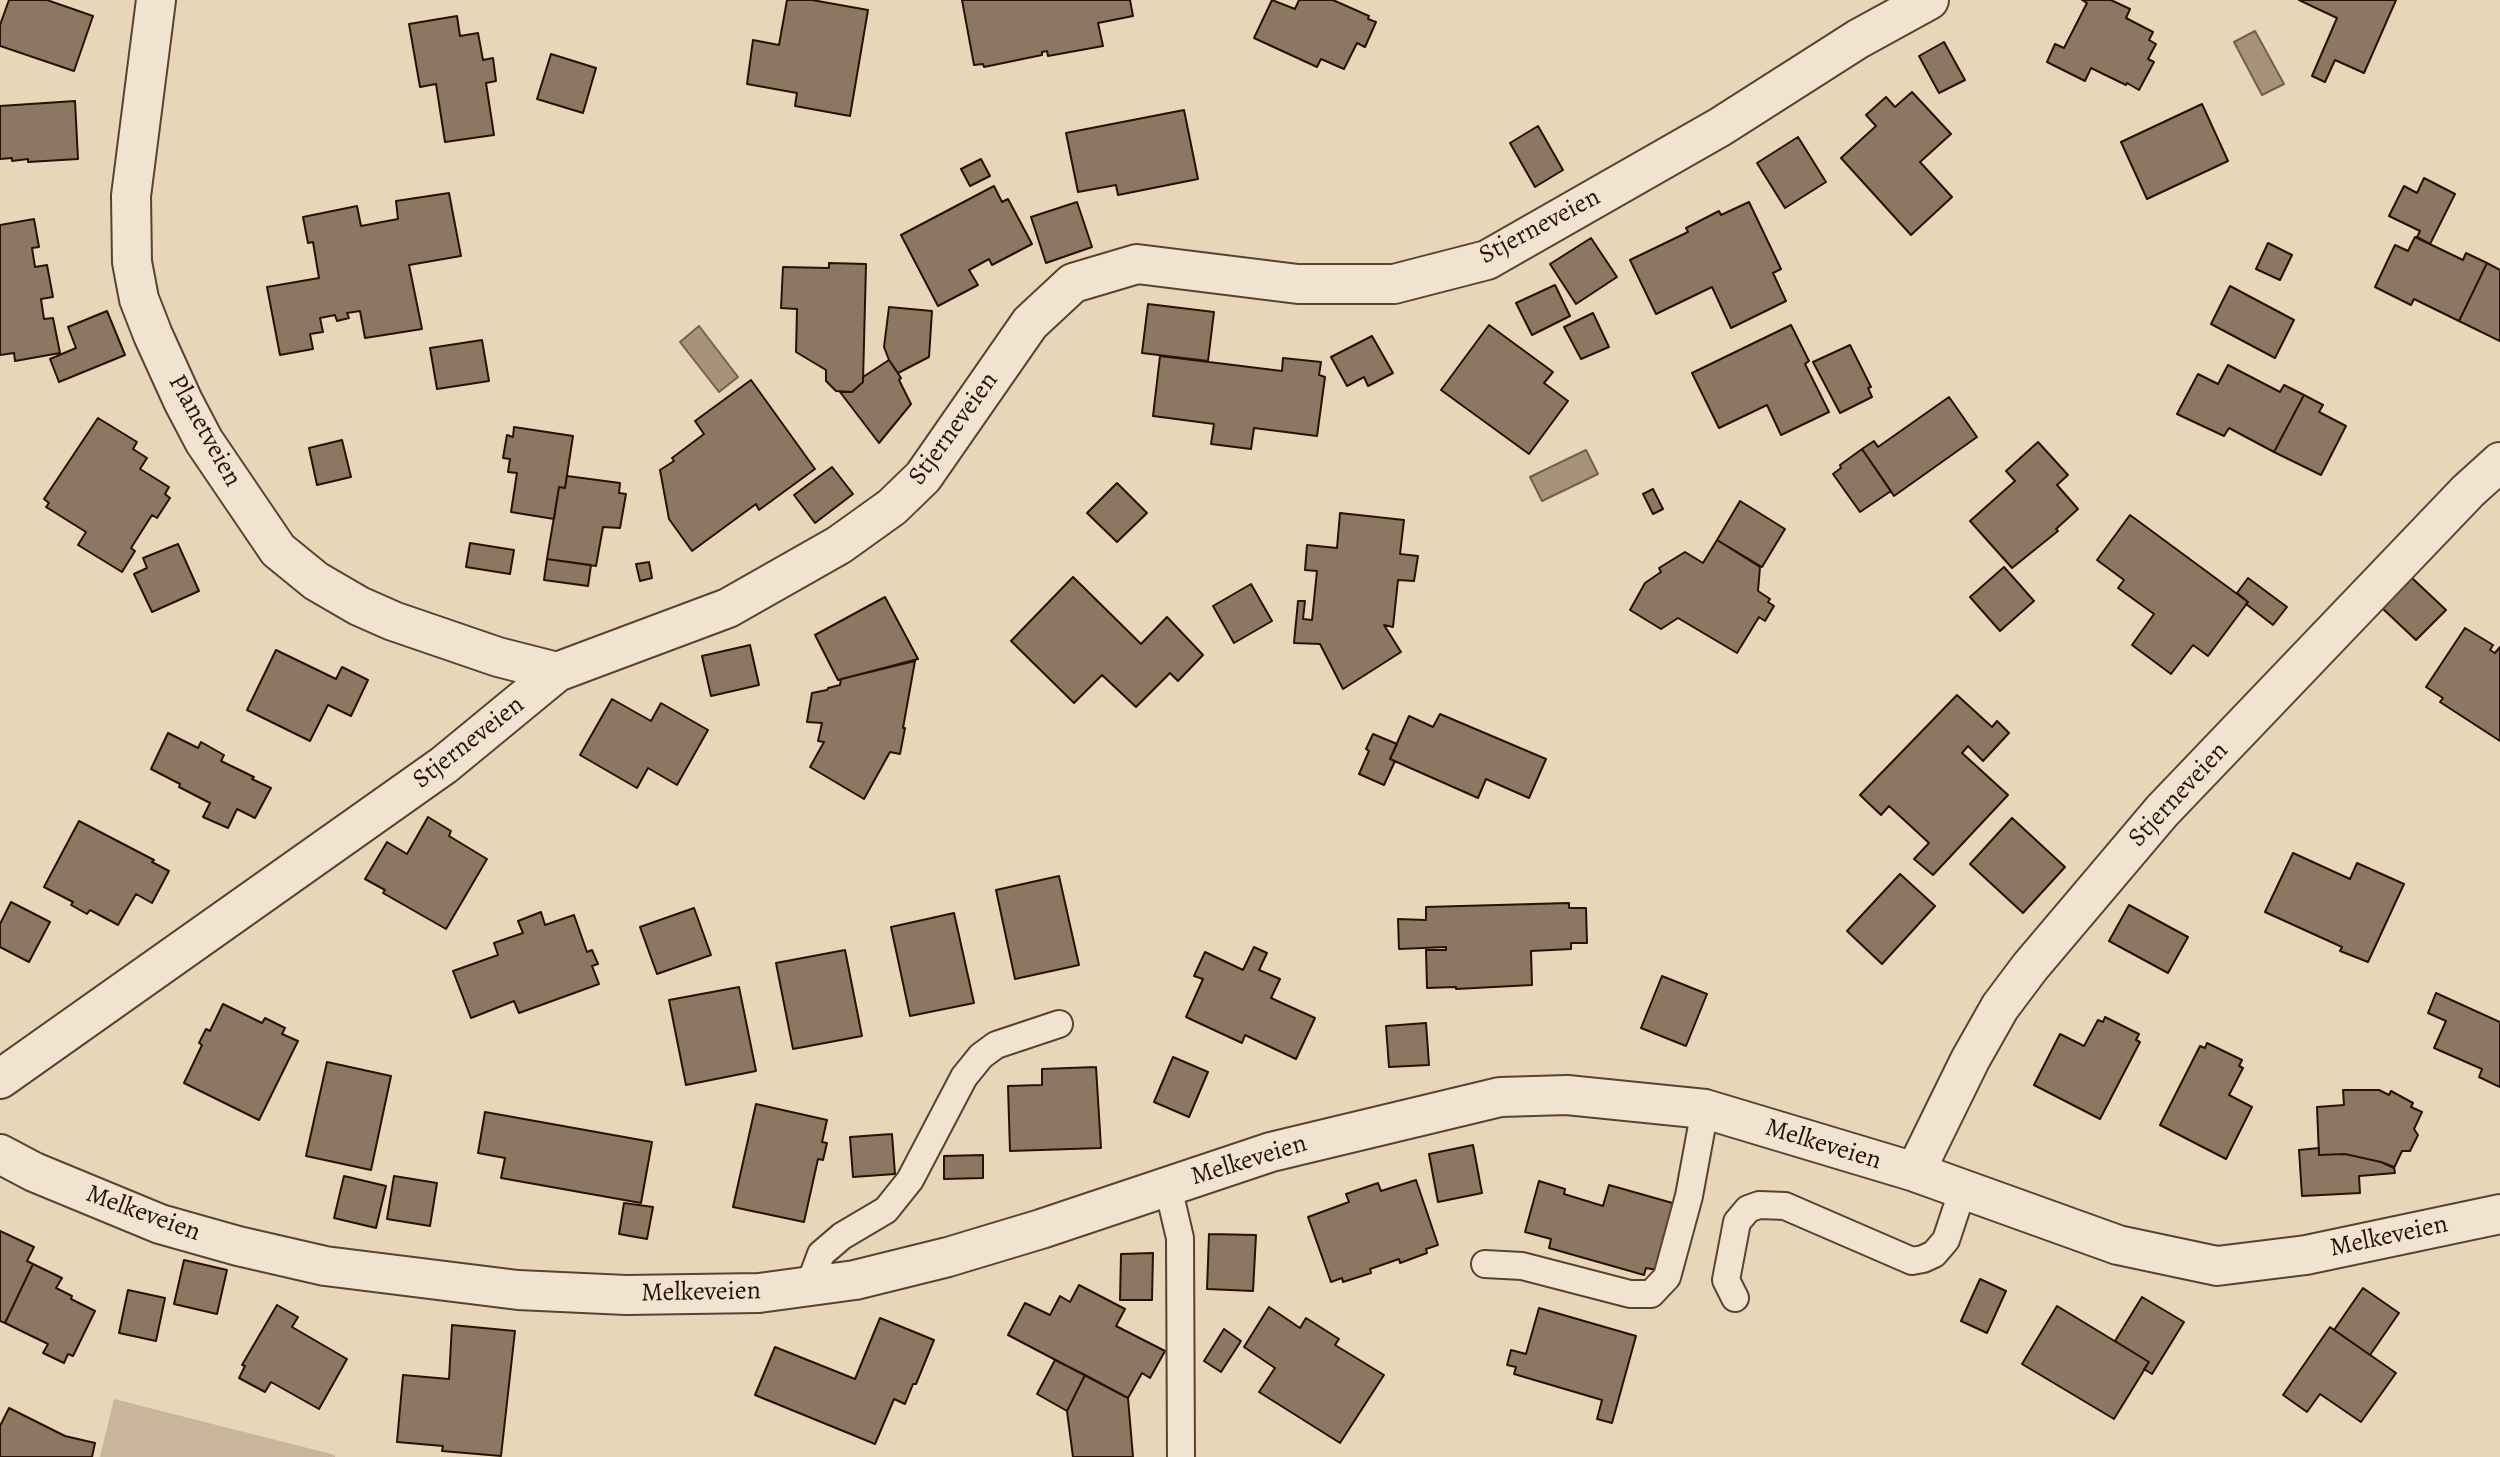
<!DOCTYPE html>
<style>
body{margin:0}
canvas{display:block;background:#e8d6b8}
</style>
<canvas width="2500" height="1457"></canvas>
<script>
const context = document.querySelector('canvas').getContext('2d');
context.lineJoin = 'round';
function fill(path, color) { context.fillStyle = color; context.fill(path, 'evenodd'); }
const shape = rows => new Path2D(rows.map(r => 'M' + r).join(''));
function strokePath(path, color, width, dash) { context.strokeStyle = color; context.lineWidth = width; context.lineCap = dash ? 'butt' : 'round'; context.setLineDash(dash || []); context.stroke(path); }
function drawText(font, color, halo, rows, align = 'center') {
  context.font = font + ' Alegreya,serif'; context.lineWidth = 5; context.setLineDash([]); context.textBaseline = 'middle'; context.strokeStyle = halo; context.fillStyle = color; for (const [text, x, y, turn = 0] of rows) {
    context.save(); context.translate(x, y); context.rotate((+turn || 0) * Math.PI / 180); context.textAlign = isNaN(turn) ? turn : align; if (halo) context.strokeText(text, 0, 0); context.fillText(text, 0, 0); context.restore();
  }
}
fill(shape([
 [114,1399,335,1455,335,1457,100,1457]
]), '#c8b59a');
const water = shape([
 [2255,31,2284,84,2262,95,2234,42,2255,31],
 [699,326,738,377,719,392,680,342,699,326],
 [1586,450,1598,474,1542,501,1530,477,1586,450]
]);
fill(water, '#a7937b');
strokePath(water, '#755f4c', 2);
const building = shape([
 [9,0,47,0,93,16,74,71,0,46,0,25,9,0],
 [787,0,812,0,868,10,850,116,795,106,797,93,747,84,753,40,779,45,787,0],
 [962,0,1130,0,1133,16,1098,23,1103,46,1048,56,1047,51,1042,52,1042,55,984,67,983,64,974,65,962,0],
 [1272,0,1295,9,1299,0,1333,0,1369,16,1368,19,1376,22,1365,47,1357,43,1344,69,1321,59,1317,67,1254,38,1272,0],
 [2082,0,2111,0,2130,9,2126,18,2153,32,2149,40,2156,44,2148,59,2154,62,2139,90,2127,83,2126,85,2091,68,2085,81,2047,62,2055,44,2064,48,2087,3,2082,0],
 [2299,0,2396,0,2364,73,2335,60,2325,82,2312,76,2337,18,2299,0],
 [457,16,460,36,478,33,483,60,493,58,496,81,486,83,494,135,445,142,436,84,420,87,409,24,457,16],
 [1944,42,1965,80,1939,93,1919,56,1944,42],
 [551,54,596,68,583,113,537,99,551,54],
 [1912,92,1951,134,1920,162,1952,197,1911,235,1841,158,1876,126,1866,115,1886,97,1895,107,1912,92],
 [75,101,78,159,28,162,28,159,12,161,12,158,0,159,0,106,75,101],
 [2202,104,2228,161,2147,199,2121,142,2202,104],
 [1184,110,1198,179,1118,195,1116,185,1078,192,1066,133,1184,110],
 [1538,126,1563,170,1535,187,1510,143,1538,126],
 [1798,137,1826,182,1785,208,1757,163,1798,137],
 [981,159,990,176,970,186,961,169,981,159],
 [2424,178,2455,194,2430,244,2417,237,2420,231,2389,216,2404,186,2417,193,2424,178],
 [994,186,1002,202,1008,199,1032,244,992,265,989,259,969,270,978,285,938,306,901,235,994,186],
 [449,193,461,256,409,265,422,329,365,338,360,311,347,313,349,318,337,321,335,315,320,318,323,332,310,334,313,349,280,355,267,287,319,278,313,242,308,243,303,217,357,206,361,226,398,219,396,201,449,193],
 [1077,202,1092,247,1046,263,1031,217,1077,202],
 [1749,202,1781,269,1773,273,1786,301,1731,328,1712,287,1656,314,1630,260,1688,232,1686,228,1719,211,1721,215,1749,202],
 [34,219,39,247,32,248,35,267,47,265,53,297,41,299,44,319,53,318,60,353,15,361,14,353,0,355,0,225,34,219],
 [2415,237,2463,260,2466,253,2487,263,2459,321,2414,299,2411,305,2375,287,2395,245,2408,251,2415,237],
 [1591,238,1617,277,1576,304,1550,264,1591,238],
 [2268,243,2292,255,2280,280,2256,269,2268,243],
 [829,263,866,264,863,382,852,392,836,391,826,381,826,370,796,352,797,309,781,308,783,267,829,268,829,263],
 [2487,263,2500,270,2500,341,2459,321,2487,263],
 [1555,285,1570,316,1532,335,1516,303,1555,285],
 [2230,286,2294,320,2275,358,2211,324,2230,286],
 [1148,304,1214,312,1208,361,1142,353,1148,304],
 [889,307,932,311,929,357,898,373,889,360,884,347,889,307],
 [107,311,125,355,59,382,50,359,76,348,68,327,107,311],
 [1593,313,1609,347,1581,359,1564,327,1593,313],
 [1489,325,1553,372,1544,383,1568,401,1529,454,1441,390,1489,325],
 [1791,325,1809,361,1805,364,1829,412,1781,435,1767,405,1719,428,1692,373,1791,325],
 [1372,336,1393,373,1368,386,1364,377,1347,386,1331,357,1372,336],
 [482,340,489,381,437,389,430,348,482,340],
 [1850,345,1871,387,1868,388,1872,397,1840,413,1813,362,1850,345],
 [1160,356,1282,371,1283,358,1321,362,1319,375,1325,377,1317,436,1254,428,1251,449,1211,444,1214,424,1153,416,1160,356],
 [889,360,901,378,899,380,911,404,879,443,840,392,852,392,863,382,863,377,889,360],
 [2228,365,2280,392,2284,385,2304,395,2274,452,2229,428,2224,436,2177,414,2198,374,2218,384,2228,365],
 [751,380,815,469,759,510,756,504,692,551,669,519,660,470,674,461,672,458,704,434,695,421,751,380],
 [2304,395,2323,405,2319,412,2346,426,2321,475,2274,452,2304,395],
 [1949,397,1977,437,1894,496,1862,449,1874,441,1878,447,1949,397],
 [98,418,137,442,133,449,147,458,140,469,169,487,165,494,170,498,157,518,152,515,131,548,135,551,122,572,78,545,86,532,46,507,49,503,44,499,98,418],
 [514,427,573,436,565,488,559,487,554,519,511,512,517,473,508,472,510,459,503,458,507,435,513,437,514,427],
 [342,440,351,477,317,485,309,448,342,440],
 [2038,442,2068,475,2057,485,2078,509,2056,529,2058,531,2012,568,1970,521,2015,481,2006,471,2038,442],
 [1862,449,1891,491,1860,512,1833,474,1841,468,1840,465,1862,449],
 [832,467,853,494,815,523,794,495,832,467],
 [567,476,620,483,619,493,626,494,620,528,603,527,596,566,547,559,559,487,565,488,567,476],
 [1117,483,1147,513,1117,542,1087,513,1117,483],
 [1653,489,1663,509,1653,514,1643,494,1653,489],
 [1740,501,1785,529,1762,567,1717,540,1740,501],
 [1340,513,1404,520,1400,554,1418,556,1414,581,1398,580,1393,627,1384,625,1401,652,1343,689,1320,644,1294,643,1298,601,1305,601,1303,619,1312,620,1317,571,1305,570,1307,545,1337,548,1340,513],
 [2130,515,2248,602,2208,656,2193,645,2171,674,2132,645,2154,614,2118,588,2124,580,2097,560,2130,515],
 [1717,540,1760,567,1758,591,1770,599,1768,602,1774,606,1765,621,1759,617,1737,653,1678,618,1661,629,1630,610,1645,583,1661,572,1659,568,1685,552,1703,563,1717,540],
 [470,543,514,550,510,574,466,567,470,543],
 [178,544,199,591,152,612,134,574,147,568,143,558,178,544],
 [547,559,591,565,588,586,544,580,547,559],
 [649,562,652,578,640,581,636,564,649,562],
 [2004,567,2034,601,2000,631,1970,597,2004,567],
 [1073,577,1141,644,1167,617,1203,655,1178,681,1170,673,1136,707,1102,675,1074,703,1011,641,1073,577],
 [2411,577,2446,610,2416,640,2382,608,2411,577],
 [2248,578,2287,607,2273,625,2246,604,2248,602,2237,593,2248,578],
 [1251,584,1272,621,1234,643,1213,606,1251,584],
 [885,597,918,659,838,680,815,635,885,597],
 [2465,628,2493,645,2490,650,2495,653,2500,647,2500,741,2440,702,2443,698,2426,687,2465,628],
 [750,645,759,685,711,696,702,656,750,645],
 [276,650,336,679,342,667,368,680,351,716,328,705,310,741,247,710,276,650],
 [915,661,903,728,905,728,900,754,890,752,864,799,810,767,824,742,818,741,822,723,807,722,812,693,827,690,828,688,840,685,841,679,915,661],
 [1957,695,1992,727,1997,721,2009,733,1983,761,1968,746,1962,753,2008,795,1933,875,1914,859,1929,843,1889,806,1881,815,1860,795,1957,695],
 [612,699,651,721,661,703,708,730,677,785,648,768,637,788,580,755,612,699],
 [1440,714,1546,759,1529,798,1486,779,1478,798,1390,759,1409,716,1433,727,1440,714],
 [168,733,198,748,201,742,224,755,221,761,254,777,252,779,271,788,255,818,237,809,228,828,203,817,210,803,179,787,180,784,151,769,168,733],
 [1373,734,1397,744,1390,759,1395,761,1384,785,1359,774,1369,751,1366,749,1373,734],
 [428,817,451,831,449,836,487,859,446,929,383,893,385,890,365,879,387,842,407,854,428,817],
 [2012,818,2065,867,2023,913,1970,864,2012,818],
 [79,821,154,860,152,862,169,871,152,903,136,894,118,925,90,910,87,914,71,905,73,902,44,887,79,821],
 [2293,853,2350,879,2357,863,2404,884,2368,962,2340,951,2342,947,2265,912,2293,853],
 [1900,874,1935,906,1882,964,1847,931,1900,874],
 [1059,876,1079,965,1015,979,996,890,1059,876],
 [11,902,50,922,29,962,0,947,0,924,11,902],
 [1569,903,1569,908,1586,908,1587,943,1571,943,1571,949,1531,951,1532,985,1456,989,1456,987,1427,988,1426,950,1446,950,1446,947,1399,949,1398,919,1426,920,1426,907,1569,903],
 [2129,905,2188,937,2168,973,2109,941,2129,905],
 [694,908,711,955,657,974,640,927,694,908],
 [541,912,545,925,574,915,587,952,592,950,598,964,592,966,599,984,519,1013,514,1001,471,1018,453,971,498,955,494,943,523,933,518,921,541,912],
 [954,913,974,1003,910,1016,891,927,954,913],
 [1254,947,1267,953,1259,970,1280,979,1271,998,1315,1018,1296,1059,1245,1035,1242,1043,1186,1017,1203,979,1194,976,1205,952,1243,970,1254,947],
 [845,950,862,1036,793,1049,776,963,845,950],
 [1662,976,1707,994,1686,1046,1641,1028,1662,976],
 [739,987,756,1071,686,1085,669,1000,739,987],
 [2436,993,2500,1022,2500,1087,2479,1077,2482,1069,2434,1048,2446,1021,2428,1013,2436,993],
 [223,1004,262,1023,265,1018,285,1028,282,1034,298,1041,259,1120,184,1083,202,1045,199,1043,206,1029,210,1031,223,1004],
 [2105,1017,2139,1034,2136,1040,2140,1042,2100,1119,2034,1085,2060,1034,2084,1046,2098,1020,2103,1022,2105,1017],
 [1426,1023,1429,1065,1389,1067,1386,1026,1426,1023],
 [2207,1043,2242,1060,2239,1066,2243,1068,2229,1095,2252,1107,2226,1159,2160,1125,2200,1046,2205,1048,2207,1043],
 [1173,1057,1208,1072,1189,1117,1154,1102,1173,1057],
 [327,1062,391,1076,371,1170,306,1156,327,1062],
 [1096,1067,1101,1148,1010,1151,1008,1086,1042,1085,1042,1069,1096,1067],
 [2343,1090,2379,1090,2389,1095,2391,1091,2413,1103,2411,1107,2422,1112,2414,1129,2418,1135,2410,1151,2402,1151,2394,1168,2381,1162,2345,1154,2319,1155,2317,1107,2344,1105,2343,1090],
 [756,1104,827,1120,822,1142,827,1143,823,1160,818,1159,804,1222,733,1207,756,1104],
 [485,1112,652,1142,641,1203,501,1178,505,1158,478,1153,485,1112],
 [892,1134,895,1174,853,1177,850,1137,892,1134],
 [1473,1145,1482,1193,1438,1202,1429,1154,1473,1145],
 [2319,1148,2319,1155,2345,1154,2381,1162,2394,1167,2395,1173,2359,1176,2360,1193,2302,1196,2299,1150,2319,1148],
 [983,1155,983,1178,944,1179,944,1156,983,1155],
 [344,1176,386,1186,376,1228,334,1218,344,1176],
 [394,1176,437,1183,430,1226,387,1219,394,1176],
 [1416,1180,1438,1245,1426,1249,1427,1253,1400,1263,1399,1259,1370,1269,1371,1273,1343,1282,1342,1278,1331,1282,1308,1217,1349,1202,1346,1194,1378,1183,1381,1191,1416,1180],
 [1539,1181,1565,1189,1564,1194,1603,1206,1609,1185,1676,1204,1657,1270,1646,1268,1644,1275,1549,1248,1551,1239,1525,1232,1539,1181],
 [624,1203,653,1207,647,1239,619,1234,624,1203],
 [0,1231,34,1247,27,1261,33,1264,5,1323,0,1321,0,1231],
 [1209,1234,1256,1235,1253,1291,1207,1289,1209,1234],
 [1153,1253,1152,1300,1120,1300,1121,1254,1153,1253],
 [184,1260,227,1270,217,1314,174,1304,184,1260],
 [33,1264,62,1278,56,1288,72,1296,71,1299,95,1311,73,1356,68,1354,64,1363,43,1353,48,1344,5,1323,33,1264],
 [1980,1279,2006,1291,1987,1333,1961,1321,1980,1279],
 [1079,1285,1125,1309,1116,1326,1165,1351,1150,1378,1142,1373,1128,1398,1008,1335,1025,1303,1050,1315,1060,1296,1070,1302,1079,1285],
 [2363,1288,2399,1313,2370,1355,2334,1330,2363,1288],
 [128,1290,165,1298,156,1341,119,1333,128,1290],
 [2142,1297,2184,1322,2152,1374,2144,1369,2149,1362,2115,1341,2142,1297],
 [277,1305,298,1317,292,1327,347,1359,319,1409,271,1382,265,1392,239,1378,245,1366,242,1365,277,1305],
 [2057,1306,2149,1362,2114,1419,2022,1364,2057,1306],
 [1269,1307,1300,1328,1306,1318,1339,1339,1335,1345,1384,1375,1340,1443,1259,1392,1275,1368,1244,1347,1269,1307],
 [1539,1308,1636,1336,1612,1423,1597,1419,1602,1400,1514,1374,1516,1367,1507,1365,1511,1350,1526,1354,1539,1308],
 [880,1318,934,1340,916,1384,913,1384,905,1404,894,1399,875,1444,755,1395,775,1347,855,1379,880,1318],
 [452,1325,515,1331,501,1456,442,1451,443,1446,397,1442,403,1375,449,1379,452,1325],
 [2330,1327,2396,1373,2361,1422,2320,1394,2307,1412,2283,1395,2330,1327],
 [1224,1329,1241,1341,1221,1372,1204,1361,1224,1329],
 [1055,1360,1085,1375,1067,1411,1037,1394,1055,1360],
 [1085,1375,1128,1398,1133,1457,1073,1457,1067,1411,1085,1375],
 [9,1408,65,1436,95,1443,92,1457,0,1457,0,1426,9,1408]
]);
fill(building, '#8c7762');
strokePath(building, '#291105', 2);
const lane = shape([
 [1168,1187,1180,1238,1181,1457],
 [1485,1264,1522,1266,1630,1294,1651,1294,1667,1277,1689,1196,1705,1109],
 [809,1286,821,1254,842,1236,886,1210,910,1180,964,1077,981,1056,996,1045,1059,1024],
 [1735,1298,1726,1280,1737,1222,1748,1209,1759,1205,1785,1206,1912,1261,1923,1259,1934,1254,1946,1240,1963,1189]
]);
const street = shape([
 [156,0,131,196,132,262,139,299,153,335,183,401,204,441,278,550,316,581,359,606,393,621,498,657,557,672],
 [0,1079,444,765,557,672,728,608,839,545,892,507,923,477,1030,323,1073,283,1137,264,1298,284,1394,284,1487,260,1720,127,1858,39,1929,0],
 [0,1154,34,1172,160,1224,238,1246,325,1266,518,1290,626,1295,759,1293,855,1280,948,1257,1041,1229,1271,1152,1500,1097,1567,1095,1705,1109,1915,1172,2118,1245,2217,1266,2306,1255,2500,1214],
 [1915,1172,1970,1060,2000,1007,2030,967,2162,811,2468,491,2500,462]
]);
strokePath(lane, '#594232', 30);
strokePath(street, '#594232', 42);
strokePath(lane, '#f0e4d1', 26);
strokePath(street, '#f0e4d1', 38);
drawText('26px', '#291105', '#f0e4d1', [
 ["Stjerneveien",1540,227,-28],
 ["Stjerneveien",954,429,-54],
 ["Planetveien",204,431,61],
 ["Stjerneveien",469,743,-38],
 ["Stjerneveien",2179,795,-47],
 ["Melkeveien",1823,1145,17],
 ["Melkeveien",1249,1161,-17],
 ["Melkeveien",143,1214,20],
 ["Melkeveien",2389,1237,-12],
 ["Melkeveien",701,1293,-1]
]);
</script>
